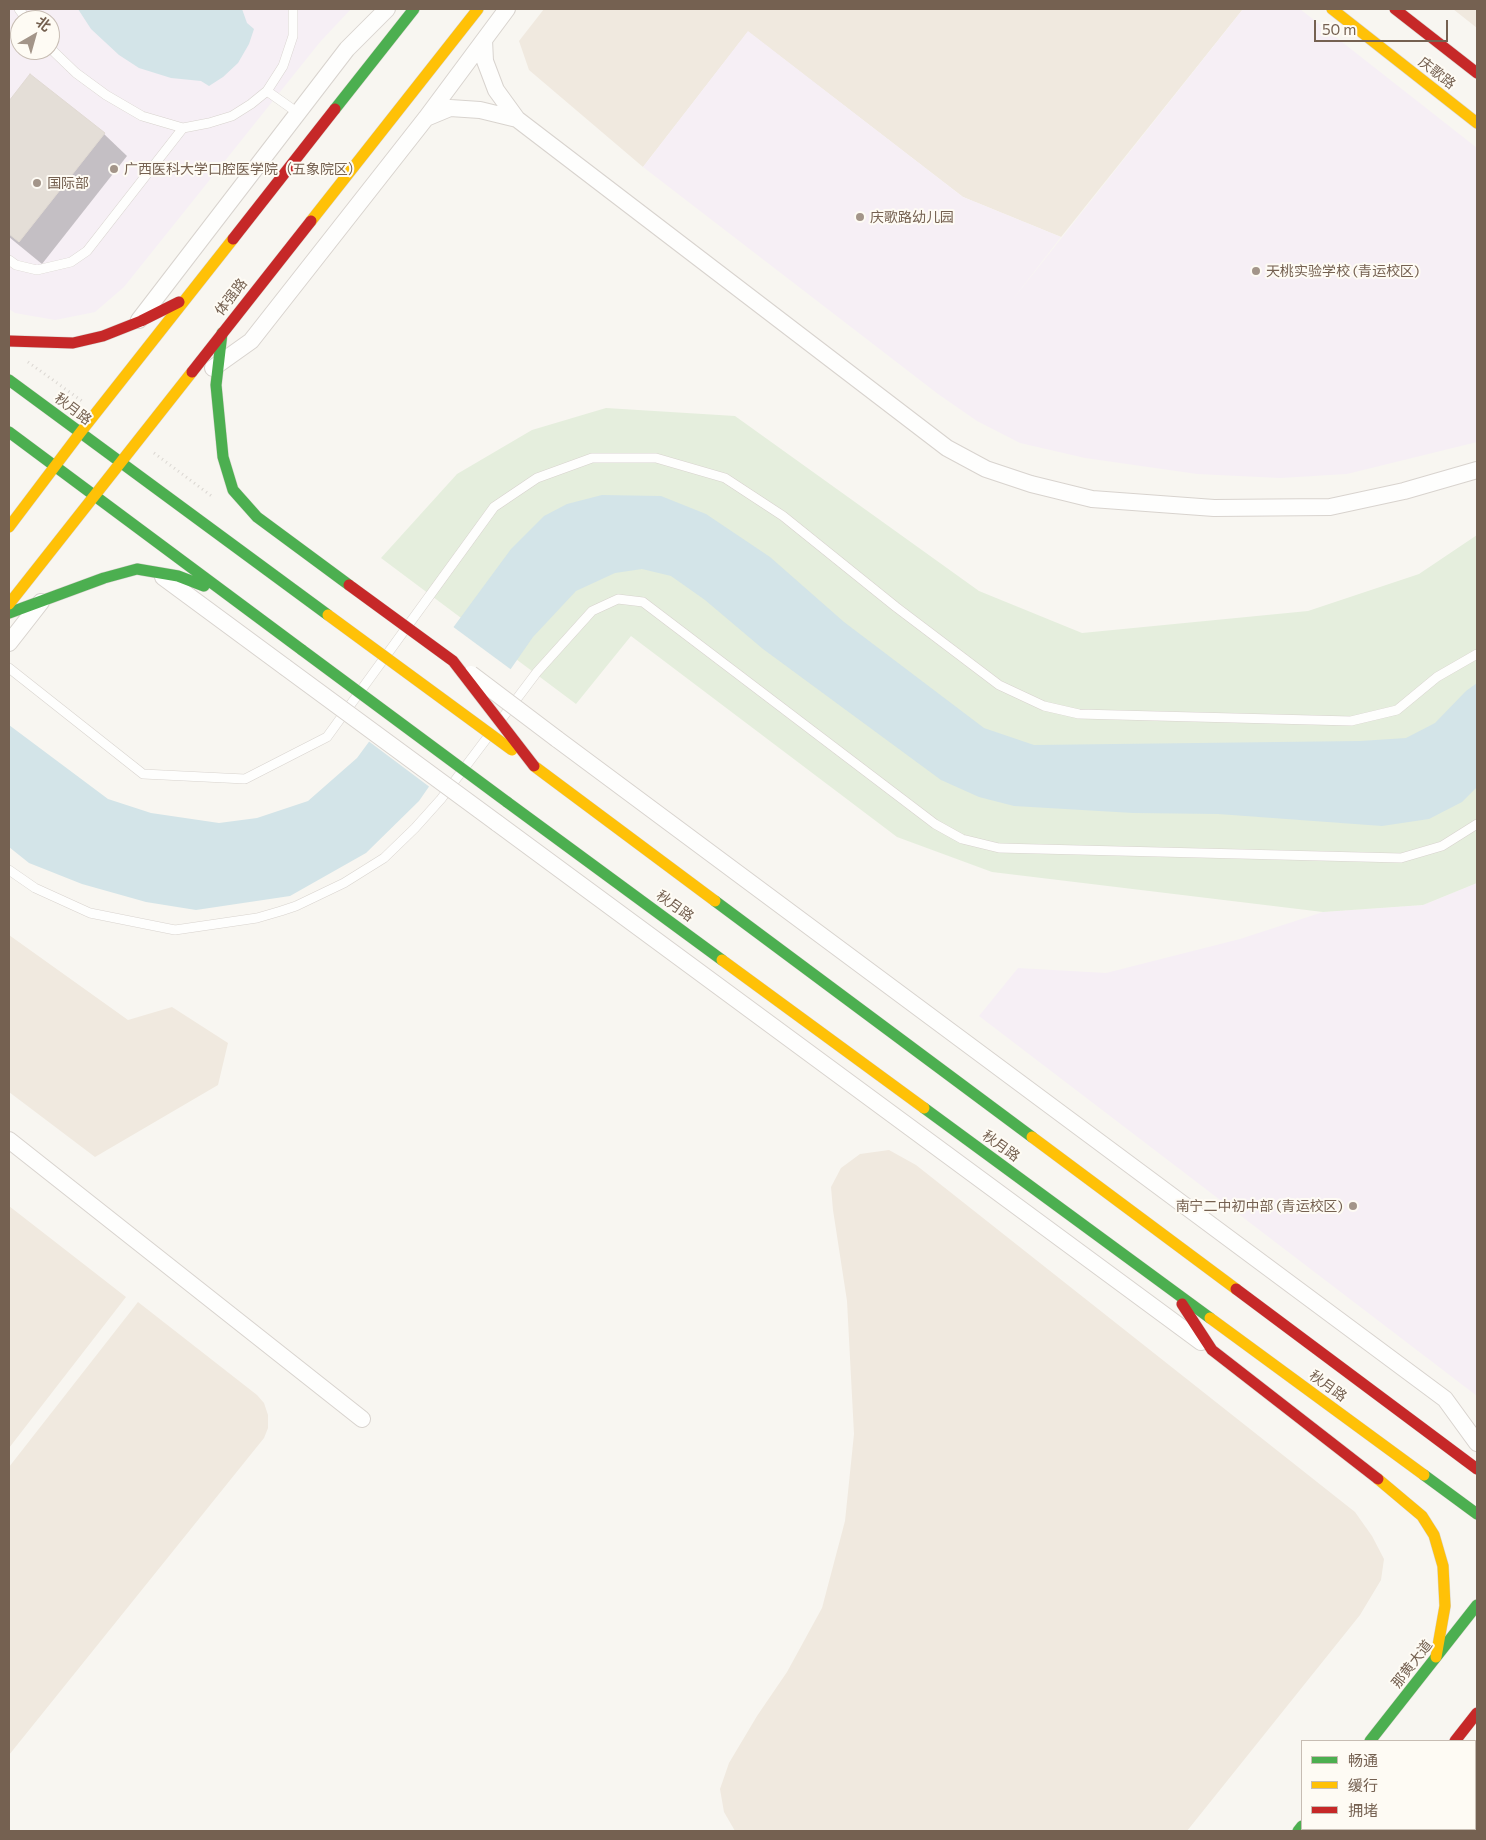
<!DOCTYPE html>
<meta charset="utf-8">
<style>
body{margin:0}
#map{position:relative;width:1486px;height:1840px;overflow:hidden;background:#f8f6f1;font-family:Commissioner,"Noto Sans SC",sans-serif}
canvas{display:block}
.frame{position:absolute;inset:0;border:10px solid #756151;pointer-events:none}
.legend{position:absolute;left:1301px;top:1740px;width:175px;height:90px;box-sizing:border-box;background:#fefbf4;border:1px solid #c7bdb3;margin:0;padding:6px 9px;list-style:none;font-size:15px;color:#756151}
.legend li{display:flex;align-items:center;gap:10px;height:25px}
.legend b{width:25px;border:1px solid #c7bdb3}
.north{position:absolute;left:10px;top:10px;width:50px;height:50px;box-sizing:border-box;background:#fefbf4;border:1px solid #c7bdb3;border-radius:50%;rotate:38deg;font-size:14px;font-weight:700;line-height:20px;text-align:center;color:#756151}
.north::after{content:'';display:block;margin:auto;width:18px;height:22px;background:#a39589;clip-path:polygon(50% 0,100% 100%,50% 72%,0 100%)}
.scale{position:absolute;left:1314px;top:20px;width:134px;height:22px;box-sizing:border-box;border:2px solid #756151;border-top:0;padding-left:6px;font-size:15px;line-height:18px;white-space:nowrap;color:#756151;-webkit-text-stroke:4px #fefbf4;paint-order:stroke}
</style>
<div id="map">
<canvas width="1486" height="1840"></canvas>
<div class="frame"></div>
<ul class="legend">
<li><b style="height:6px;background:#4caf50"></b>畅通</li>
<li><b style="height:6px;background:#ffc107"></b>缓行</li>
<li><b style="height:6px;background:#c62828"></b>拥堵</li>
</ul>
<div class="north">北</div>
<div class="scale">50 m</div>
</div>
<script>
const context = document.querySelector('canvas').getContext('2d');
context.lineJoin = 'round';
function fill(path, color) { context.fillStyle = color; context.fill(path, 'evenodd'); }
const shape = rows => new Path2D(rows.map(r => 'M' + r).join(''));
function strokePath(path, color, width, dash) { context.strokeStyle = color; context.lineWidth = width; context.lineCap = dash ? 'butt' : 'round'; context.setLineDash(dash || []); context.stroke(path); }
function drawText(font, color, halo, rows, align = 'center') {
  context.font = font + ' Commissioner,"Noto Sans SC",sans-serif'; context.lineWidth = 4; context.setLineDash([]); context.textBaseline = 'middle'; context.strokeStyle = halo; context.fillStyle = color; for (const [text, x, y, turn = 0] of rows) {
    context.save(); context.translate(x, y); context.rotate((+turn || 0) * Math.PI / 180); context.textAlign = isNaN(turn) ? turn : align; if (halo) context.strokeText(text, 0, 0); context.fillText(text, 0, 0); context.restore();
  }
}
fill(shape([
 [544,9,1243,9,1061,237,963,197,748,32,643,167,529,70,519,41],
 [1453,9,1477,9,1477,28],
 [9,935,128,1020,172,1007,228,1043,218,1085,95,1157,9,1092],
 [889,1150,916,1165,1355,1512,1372,1536,1384,1559,1381,1580,1360,1615,1187,1831,735,1831,724,1812,720,1789,729,1763,757,1716,787,1672,822,1608,845,1521,854,1434,847,1301,833,1210,831,1187,841,1168,860,1154],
 [9,1206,126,1297,9,1448],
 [138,1302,257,1395,264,1403,268,1415,268,1428,264,1438,9,1755,9,1467]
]), '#f0e9df');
fill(shape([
 [9,9,351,9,320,42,124,287,95,312,55,320,15,313,9,309],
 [20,20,50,20,50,50,20,50],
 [1243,9,1300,9,1477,148,1477,442,1347,474,1280,478,1197,474,1085,458,1020,443,977,421,938,394,643,167,748,31,963,197,1061,237,1010,303],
 [1477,883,1477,1396,979,1016,1018,968,1106,973,1240,939,1323,912,1423,905]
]), '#f6eff5');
fill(shape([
 [606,408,735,416,979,591,1082,633,1308,611,1419,574,1477,535,1477,883,1423,905,1323,912,992,872,897,837,631,636,576,704,381,558,457,474,532,430]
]), '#e5eedd');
fill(shape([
 [78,9,242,9,247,23,254,29,249,44,238,63,223,77,209,86,201,81,171,78,139,68,119,55,91,29],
 [602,495,661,496,706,514,770,557,844,622,984,728,1034,745,1360,741,1406,738,1435,723,1466,691,1477,683,1477,787,1462,802,1429,819,1382,826,1218,814,1133,813,1014,806,979,797,941,780,763,649,705,600,671,576,642,569,615,573,576,591,533,637,419,801,366,853,290,896,196,910,146,902,82,884,29,863,9,847,9,725,108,799,151,813,219,823,257,818,308,801,357,758,511,549,544,516,567,504]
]), '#d3e4e8');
fill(shape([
 [452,626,513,671,431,788,367,740]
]), '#f8f6f1');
fill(shape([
 [30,76,104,134,127,156,42,264,9,237,9,103]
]), '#0003');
const building = shape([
 [30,74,105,133,19,242,9,234,9,101,30,74]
]);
fill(building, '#e4ded7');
strokePath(building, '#e1dad3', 1);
const lane = shape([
 [19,9,27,20],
 [50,48,76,73,106,95,142,116,183,128,209,123,232,116,251,104,267,91,283,66,293,36,293,9],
 [267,91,298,113],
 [9,260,16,265,37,270,71,262,87,251,183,128],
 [9,668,143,774,245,779,327,737,494,507,537,478,592,458,656,458,725,478,783,516,896,607,999,685,1044,706,1079,714,1351,721,1397,710,1437,677,1477,654],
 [500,721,537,672,592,611,618,599,643,602,935,824,962,839,999,848,1401,858,1442,846,1477,824],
 [9,870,35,888,90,913,175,930,257,918,281,911,296,906,344,883,384,858,415,828,441,799,490,734]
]);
const street = shape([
 [426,118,450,108,480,110,517,119,496,90,485,61,484,40],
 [517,119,947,448,986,469,1031,484,1092,499,1214,508,1330,507,1404,491,1477,470],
 [139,320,347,49,387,9],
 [213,368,251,341,426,118,507,9],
 [163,577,285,667],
 [9,643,41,602],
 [557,739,1445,1399,1477,1443],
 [497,823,1201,1342],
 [9,1140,362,1419]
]);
const fast = shape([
 [335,109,414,9],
 [222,333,216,385,223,457,233,490,257,517,349,585],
 [9,380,328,615],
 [9,432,302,650],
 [9,613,104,578,137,569,178,576,204,586],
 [507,802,722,960],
 [715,901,1032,1137],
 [924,1108,1210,1318],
 [1424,1475,1477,1514],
 [1370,1741,1477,1605],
 [1298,1831,1302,1826],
 [1384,1831,1386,1829]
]);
const slow = shape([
 [1332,9,1477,123],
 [311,221,478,9],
 [9,527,80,433,233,239],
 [9,604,192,372],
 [534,766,715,901],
 [722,960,924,1108],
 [1032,1137,1236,1289],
 [1210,1318,1424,1475],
 [1378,1479,1422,1516,1434,1535,1443,1566,1445,1606,1436,1657]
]);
const jam = shape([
 [1395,9,1477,73],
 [233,239,335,109],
 [9,341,73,343,103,336,141,321,179,302],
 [192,372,311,221],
 [1236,1289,1477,1469],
 [1182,1304,1212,1350,1378,1479],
 [1455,1741,1477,1713]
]);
strokePath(lane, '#d8d3ce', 10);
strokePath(street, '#d8d3ce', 18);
strokePath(fast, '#d8d3ce', 12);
strokePath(slow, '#d8d3ce', 12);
strokePath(jam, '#d8d3ce', 12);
strokePath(shape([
 [28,362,82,401],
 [154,453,213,497]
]), '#dad6d1', 3, [1, 4]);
strokePath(lane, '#fefefd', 9);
strokePath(street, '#fefefd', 16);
strokePath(fast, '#4caf50', 11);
strokePath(slow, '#ffc107', 11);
strokePath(jam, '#c62828', 11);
const streetBridge = shape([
 [285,667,497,823],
 [471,674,557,739]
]);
const fastBridge = shape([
 [302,650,507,802]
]);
const slowBridge = shape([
 [328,615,512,750]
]);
const jamBridge = shape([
 [349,585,453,661,534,766]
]);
strokePath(streetBridge, '#d8d3ce', 18, []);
strokePath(fastBridge, '#d8d3ce', 12, []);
strokePath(slowBridge, '#d8d3ce', 12, []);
strokePath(jamBridge, '#d8d3ce', 12, []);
strokePath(streetBridge, '#fefefd', 16);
strokePath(fastBridge, '#4caf50', 11);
strokePath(slowBridge, '#ffc107', 11);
strokePath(jamBridge, '#c62828', 11);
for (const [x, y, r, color] of [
 [114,169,5,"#a39589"],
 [37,183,5,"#a39589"],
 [860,217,5,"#a39589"],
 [1256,271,5,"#a39589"],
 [1353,1206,5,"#a39589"]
]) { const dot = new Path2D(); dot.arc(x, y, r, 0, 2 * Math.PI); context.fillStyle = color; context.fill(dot); strokePath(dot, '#fefbf4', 2); }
drawText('14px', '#756151', '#fefbf4', [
 ["庆歌路",1437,73,38],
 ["体强路",231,297,-52],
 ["秋月路",73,409,37],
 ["秋月路",675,906,36],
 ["秋月路",1001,1146,36],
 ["秋月路",1328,1386,36],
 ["那黄大道",1412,1664,-52]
]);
drawText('14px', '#756151', '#fefbf4', [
 ["广西医科大学口腔医学院（五象院区）",124,169],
 ["国际部",47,183],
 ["庆歌路幼儿园",870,217],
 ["天桃实验学校 (青运校区)",1266,271],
 ["南宁二中初中部 (青运校区)",1343,1206,"right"]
], 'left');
</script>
